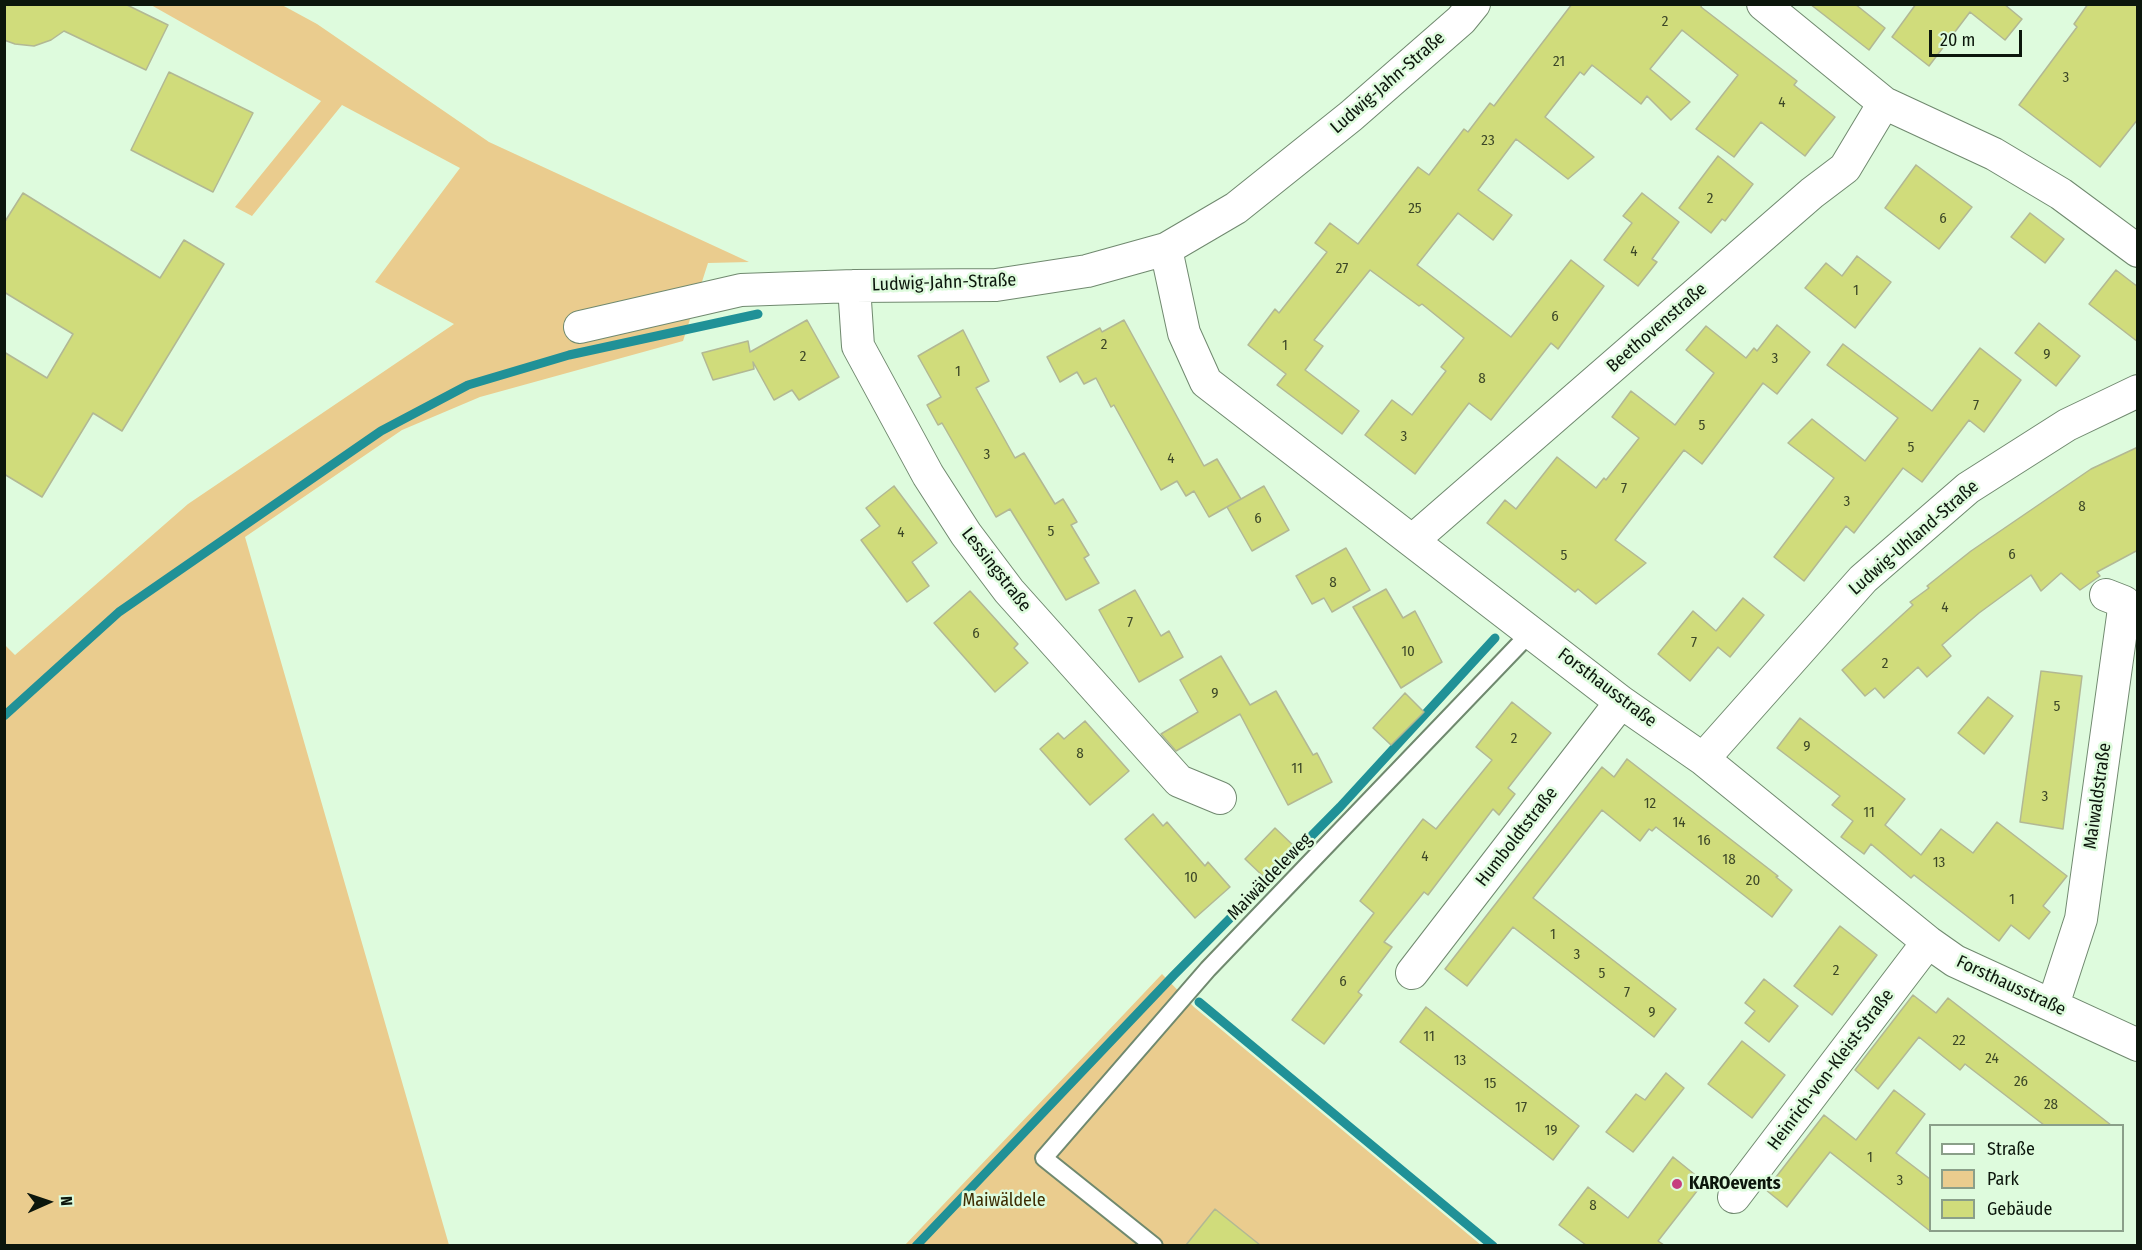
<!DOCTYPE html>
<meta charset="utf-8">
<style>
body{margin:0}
#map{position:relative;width:2142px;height:1250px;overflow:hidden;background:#defbdd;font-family:"Fira Sans Condensed",sans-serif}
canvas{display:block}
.frame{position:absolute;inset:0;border:6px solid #0c160c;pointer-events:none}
.legend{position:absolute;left:1929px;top:1124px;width:195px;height:108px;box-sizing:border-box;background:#defbdd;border:2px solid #8a9f89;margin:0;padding:8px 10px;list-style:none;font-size:18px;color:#0c160c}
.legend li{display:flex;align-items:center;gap:12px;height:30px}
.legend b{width:30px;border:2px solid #8a9f89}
.north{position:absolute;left:18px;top:1172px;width:60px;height:60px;-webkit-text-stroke:4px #defbdd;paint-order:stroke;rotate:87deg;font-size:16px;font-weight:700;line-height:24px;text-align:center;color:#0c160c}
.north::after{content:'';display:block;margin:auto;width:21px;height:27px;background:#0c160c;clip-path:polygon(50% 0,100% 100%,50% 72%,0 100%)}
.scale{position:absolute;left:1929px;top:30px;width:93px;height:27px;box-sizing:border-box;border:3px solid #0c160c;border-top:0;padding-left:8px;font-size:18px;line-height:21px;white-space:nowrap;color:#0c160c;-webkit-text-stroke:4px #defbdd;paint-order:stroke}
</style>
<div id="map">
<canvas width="2142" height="1250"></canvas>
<div class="frame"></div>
<ul class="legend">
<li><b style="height:8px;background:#fff"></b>Straße</li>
<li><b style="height:16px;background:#eacc8e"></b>Park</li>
<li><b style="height:16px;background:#d0dc7b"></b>Gebäude</li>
</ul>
<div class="north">N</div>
<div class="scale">20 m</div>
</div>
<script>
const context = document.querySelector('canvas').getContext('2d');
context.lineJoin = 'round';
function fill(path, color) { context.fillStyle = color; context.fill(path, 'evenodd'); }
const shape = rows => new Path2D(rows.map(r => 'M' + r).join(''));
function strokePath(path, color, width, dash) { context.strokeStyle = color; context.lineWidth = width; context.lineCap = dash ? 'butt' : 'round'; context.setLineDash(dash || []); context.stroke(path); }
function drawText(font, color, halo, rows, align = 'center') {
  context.font = font + ' "Fira Sans Condensed",sans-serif'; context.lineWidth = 5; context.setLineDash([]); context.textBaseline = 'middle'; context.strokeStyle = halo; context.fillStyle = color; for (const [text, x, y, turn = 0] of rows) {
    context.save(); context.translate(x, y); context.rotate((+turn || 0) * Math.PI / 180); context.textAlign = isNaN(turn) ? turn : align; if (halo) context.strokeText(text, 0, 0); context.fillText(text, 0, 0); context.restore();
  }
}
fill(shape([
 [151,5,282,5,317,24,489,142,749,262,708,263,683,341,480,397,402,430,245,537,449,1245,5,1245,4,644,15,655,188,504,454,324,375,282,460,168,342,105,252,216,235,207,321,101],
 [1162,974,1194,1007,1481,1245,904,1246]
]), '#eacc8e');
strokePath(shape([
 [4,716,119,612,381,431,468,385,569,355,758,314],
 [1199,1002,1493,1246],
 [916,1246,1174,975,1340,807,1495,638]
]), '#209197', 9);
const building = shape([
 [4,4,125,4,168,25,146,70,64,31,51,40,34,46,15,44,4,40,4,4],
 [1572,4,1702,4,1701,7,1797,81,1794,85,1835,117,1805,156,1761,122,1734,157,1696,129,1738,75,1682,30,1650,69,1690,102,1671,120,1647,96,1641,104,1592,65,1584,75,1580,72,1545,117,1594,157,1568,179,1516,139,1478,190,1512,215,1493,240,1458,213,1417,265,1511,337,1571,260,1604,286,1558,349,1551,343,1491,420,1469,403,1415,474,1365,435,1392,400,1412,415,1446,371,1441,367,1464,338,1422,304,1419,306,1370,270,1314,340,1323,346,1305,370,1359,411,1342,434,1277,385,1286,374,1248,345,1275,309,1279,313,1327,252,1315,243,1330,223,1358,244,1418,167,1429,175,1464,129,1468,132,1490,103,1494,106,1572,4],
 [1810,4,1855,4,1885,28,1869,50,1810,4],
 [1916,4,2004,4,2022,19,2005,40,1970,12,1929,66,1892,37,1916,4],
 [2088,4,2138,4,2138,119,2100,167,2019,105,2077,27,2074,24,2088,4],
 [169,72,253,113,213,192,131,150,169,72],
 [1718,156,1753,184,1725,221,1722,219,1711,233,1679,208,1718,156],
 [1916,165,1972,207,1939,249,1885,208,1916,165],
 [23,193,160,278,184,240,224,264,122,431,93,413,42,497,4,474,4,352,47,378,73,334,4,292,4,223,23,193],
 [1642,193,1679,222,1652,259,1657,262,1638,286,1604,260,1632,223,1623,216,1642,193],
 [2030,213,2064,239,2045,263,2011,237,2030,213],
 [1857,256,1891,282,1855,328,1805,288,1826,263,1842,276,1857,256],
 [2116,270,2138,287,2138,342,2089,304,2116,270],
 [807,320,839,377,799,400,792,390,774,400,753,362,754,369,713,380,702,353,748,341,750,352,807,320],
 [1124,320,1204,466,1217,459,1241,499,1209,517,1194,491,1186,496,1177,481,1161,490,1114,405,1111,407,1096,378,1084,384,1077,372,1060,382,1047,357,1100,328,1102,332,1124,320],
 [2039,323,2080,356,2056,386,2015,353,2039,323],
 [1777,325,1810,352,1777,394,1763,383,1702,464,1684,450,1615,540,1646,563,1596,604,1578,589,1575,592,1487,523,1505,500,1516,509,1557,457,1596,488,1604,478,1606,480,1639,438,1612,417,1631,391,1675,425,1714,373,1686,350,1706,326,1746,358,1754,348,1757,351,1777,325],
 [963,330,989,381,976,388,1015,458,1024,453,1055,504,1063,499,1077,522,1071,525,1089,555,1084,558,1099,583,1066,600,1010,509,996,517,942,423,938,425,927,405,941,397,918,356,963,330],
 [1843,344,1932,411,1980,348,2021,380,1984,432,1969,420,1922,482,1903,468,1854,533,1846,526,1804,581,1774,557,1834,478,1788,443,1812,419,1865,461,1898,418,1827,365,1843,344],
 [2138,447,2138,550,2097,572,2100,576,2080,590,2061,573,2041,591,2031,575,1979,613,1942,645,1951,656,1927,677,1918,667,1884,698,1875,688,1865,696,1842,670,1913,605,1910,602,1929,588,1927,586,1971,551,2091,469,2138,447],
 [894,486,937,543,912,562,929,586,907,602,861,540,880,526,866,508,894,486],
 [1264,486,1289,530,1252,551,1227,507,1264,486],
 [1346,548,1370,590,1332,612,1324,598,1312,604,1296,576,1346,548],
 [1386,589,1403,618,1415,611,1442,662,1401,688,1353,607,1386,589],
 [1135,590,1161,636,1169,631,1183,657,1139,682,1099,610,1135,590],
 [970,591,1018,644,1014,648,1028,663,995,692,934,623,970,591],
 [1743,598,1764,615,1730,657,1718,647,1690,681,1658,654,1693,611,1716,631,1743,598],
 [1221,656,1250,705,1276,691,1313,755,1317,753,1332,782,1288,805,1240,714,1176,751,1161,734,1198,712,1180,680,1221,656],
 [2041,671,2082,676,2063,829,2020,822,2041,671],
 [1405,693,1424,712,1391,745,1373,728,1405,693],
 [1988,697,2013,716,1984,754,1958,733,1988,697],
 [1512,702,1551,733,1508,788,1515,794,1499,815,1493,809,1428,895,1424,892,1384,942,1392,947,1358,992,1362,995,1324,1044,1292,1020,1374,913,1360,901,1423,819,1436,829,1492,760,1476,747,1512,702],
 [1800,718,1905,799,1885,825,1921,855,1941,829,1973,853,1997,822,2067,876,2043,906,2050,912,2029,939,2011,925,1999,941,1914,875,1911,878,1871,844,1864,854,1841,837,1853,821,1832,805,1840,796,1777,748,1800,718],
 [1085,721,1129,771,1090,805,1040,749,1058,733,1064,739,1085,721],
 [1627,759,1778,876,1776,877,1792,890,1772,917,1656,827,1652,831,1649,829,1640,841,1602,810,1533,898,1676,1009,1654,1037,1513,927,1467,986,1445,969,1602,767,1614,777,1627,759],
 [1153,814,1163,826,1167,822,1205,866,1208,862,1230,887,1195,918,1125,839,1153,814],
 [1275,828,1295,847,1265,878,1245,859,1275,828],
 [1840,926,1877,955,1832,1015,1794,986,1840,926],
 [1764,979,1798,1006,1769,1042,1745,1023,1755,1011,1745,1003,1764,979],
 [1913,995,1936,1013,1948,998,2111,1125,2044,1125,1965,1064,1960,1070,1919,1037,1878,1089,1855,1070,1913,995],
 [1426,1007,1579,1126,1553,1160,1400,1042,1426,1007],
 [1742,1041,1785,1075,1752,1118,1708,1084,1742,1041],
 [1666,1073,1684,1088,1633,1152,1606,1132,1636,1094,1645,1100,1666,1073],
 [1894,1090,1925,1114,1896,1153,1930,1179,1930,1231,1830,1152,1787,1207,1766,1190,1824,1115,1856,1140,1894,1090],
 [1673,1157,1704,1182,1658,1241,1664,1245,1586,1245,1559,1225,1588,1187,1628,1218,1673,1157],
 [1215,1209,1260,1245,1186,1245,1215,1209]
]);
fill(building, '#d0dc7b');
strokePath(building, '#b2b894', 1.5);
const lane = shape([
 [1154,1246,1044,1158,1208,969,1532,631]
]);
const street = shape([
 [1763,4,1884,103,1994,154,2061,194,2138,251],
 [1166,249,1184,333,1206,382,1621,702,1703,759,1928,942,1955,961,2138,1045],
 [854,286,858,346,928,475,966,534,1009,591,1179,781,1220,798],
 [580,327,741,290,854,286,996,285,1087,271,1166,249,1236,208,1351,116,1461,20,1474,4],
 [1413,540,1812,193,1845,168,1884,103],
 [1703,759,1863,579,1968,488,2067,425,2138,391],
 [1412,973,1621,702],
 [2053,1005,2081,919,2123,616,2124,602,2106,595],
 [1734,1197,1928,942]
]);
strokePath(lane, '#70896f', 20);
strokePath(street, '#70896f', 34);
strokePath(lane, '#fff', 16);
strokePath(street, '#fff', 32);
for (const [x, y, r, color] of [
 [1677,1184,6,"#c63f7f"]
]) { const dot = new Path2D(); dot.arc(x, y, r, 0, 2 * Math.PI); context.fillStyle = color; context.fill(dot); strokePath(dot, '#defbdd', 2); }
drawText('15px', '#3d4828', null, [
 ["2",1665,22],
 ["21",1559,62],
 ["3",2066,78],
 ["4",1782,103],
 ["23",1488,141],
 ["2",1710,199],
 ["25",1415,209],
 ["6",1943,219],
 ["4",1634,252],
 ["27",1342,269],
 ["1",1856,291],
 ["6",1555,317],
 ["2",1104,345],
 ["1",1285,346],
 ["9",2047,355],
 ["2",803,357],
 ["3",1775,359],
 ["1",958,372],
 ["8",1482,379],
 ["7",1976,406],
 ["5",1702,426],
 ["3",1404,437],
 ["5",1911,448],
 ["3",987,455],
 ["4",1171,459],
 ["7",1624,489],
 ["3",1847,502],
 ["8",2082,507],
 ["6",1258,519],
 ["5",1051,532],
 ["4",901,533],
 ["6",2012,555],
 ["5",1564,556],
 ["8",1333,583],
 ["4",1945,608],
 ["7",1130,623],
 ["6",976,634],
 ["7",1694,643],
 ["10",1408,652],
 ["2",1885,664],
 ["9",1215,694],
 ["5",2057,707],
 ["2",1514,739],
 ["9",1807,747],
 ["8",1080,754],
 ["11",1297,769],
 ["3",2045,797],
 ["12",1650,804],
 ["11",1869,813],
 ["14",1679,823],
 ["16",1704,841],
 ["4",1425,857],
 ["18",1729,860],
 ["13",1939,863],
 ["10",1191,878],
 ["20",1753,881],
 ["1",2012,900],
 ["1",1553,935],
 ["3",1577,955],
 ["2",1836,971],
 ["5",1602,974],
 ["6",1343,982],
 ["7",1627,993],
 ["9",1652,1013],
 ["11",1429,1037],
 ["22",1959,1041],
 ["24",1992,1059],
 ["13",1460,1061],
 ["26",2021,1082],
 ["15",1490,1084],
 ["28",2051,1105],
 ["17",1521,1108],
 ["19",1551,1131],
 ["1",1870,1158],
 ["3",1900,1181],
 ["8",1593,1206]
]);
drawText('18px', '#0c160c', '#defbdd', [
 ["Ludwig-Jahn-Straße",1388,83,-41],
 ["Ludwig-Jahn-Straße",944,283,-2],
 ["Beethovenstraße",1657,328,-41],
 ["Ludwig-Uhland-Straße",1914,538,-41],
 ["Lessingstraße",996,570,52],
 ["Forsthausstraße",1607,688,37],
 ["Maiwaldstraße",2098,796,-82],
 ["Humboldtstraße",1517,837,-52],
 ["Maiwäldeleweg",1270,877,-46],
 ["Forsthausstraße",2011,986,25],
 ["Heinrich-von-Kleist-Straße",1831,1070,-53]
]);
drawText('bold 18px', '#0c160c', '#defbdd', [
 ["KAROevents",1689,1184]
], 'left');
drawText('18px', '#3d2c02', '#defbdd', [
 ["Maiwäldele",1004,1201]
]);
</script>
